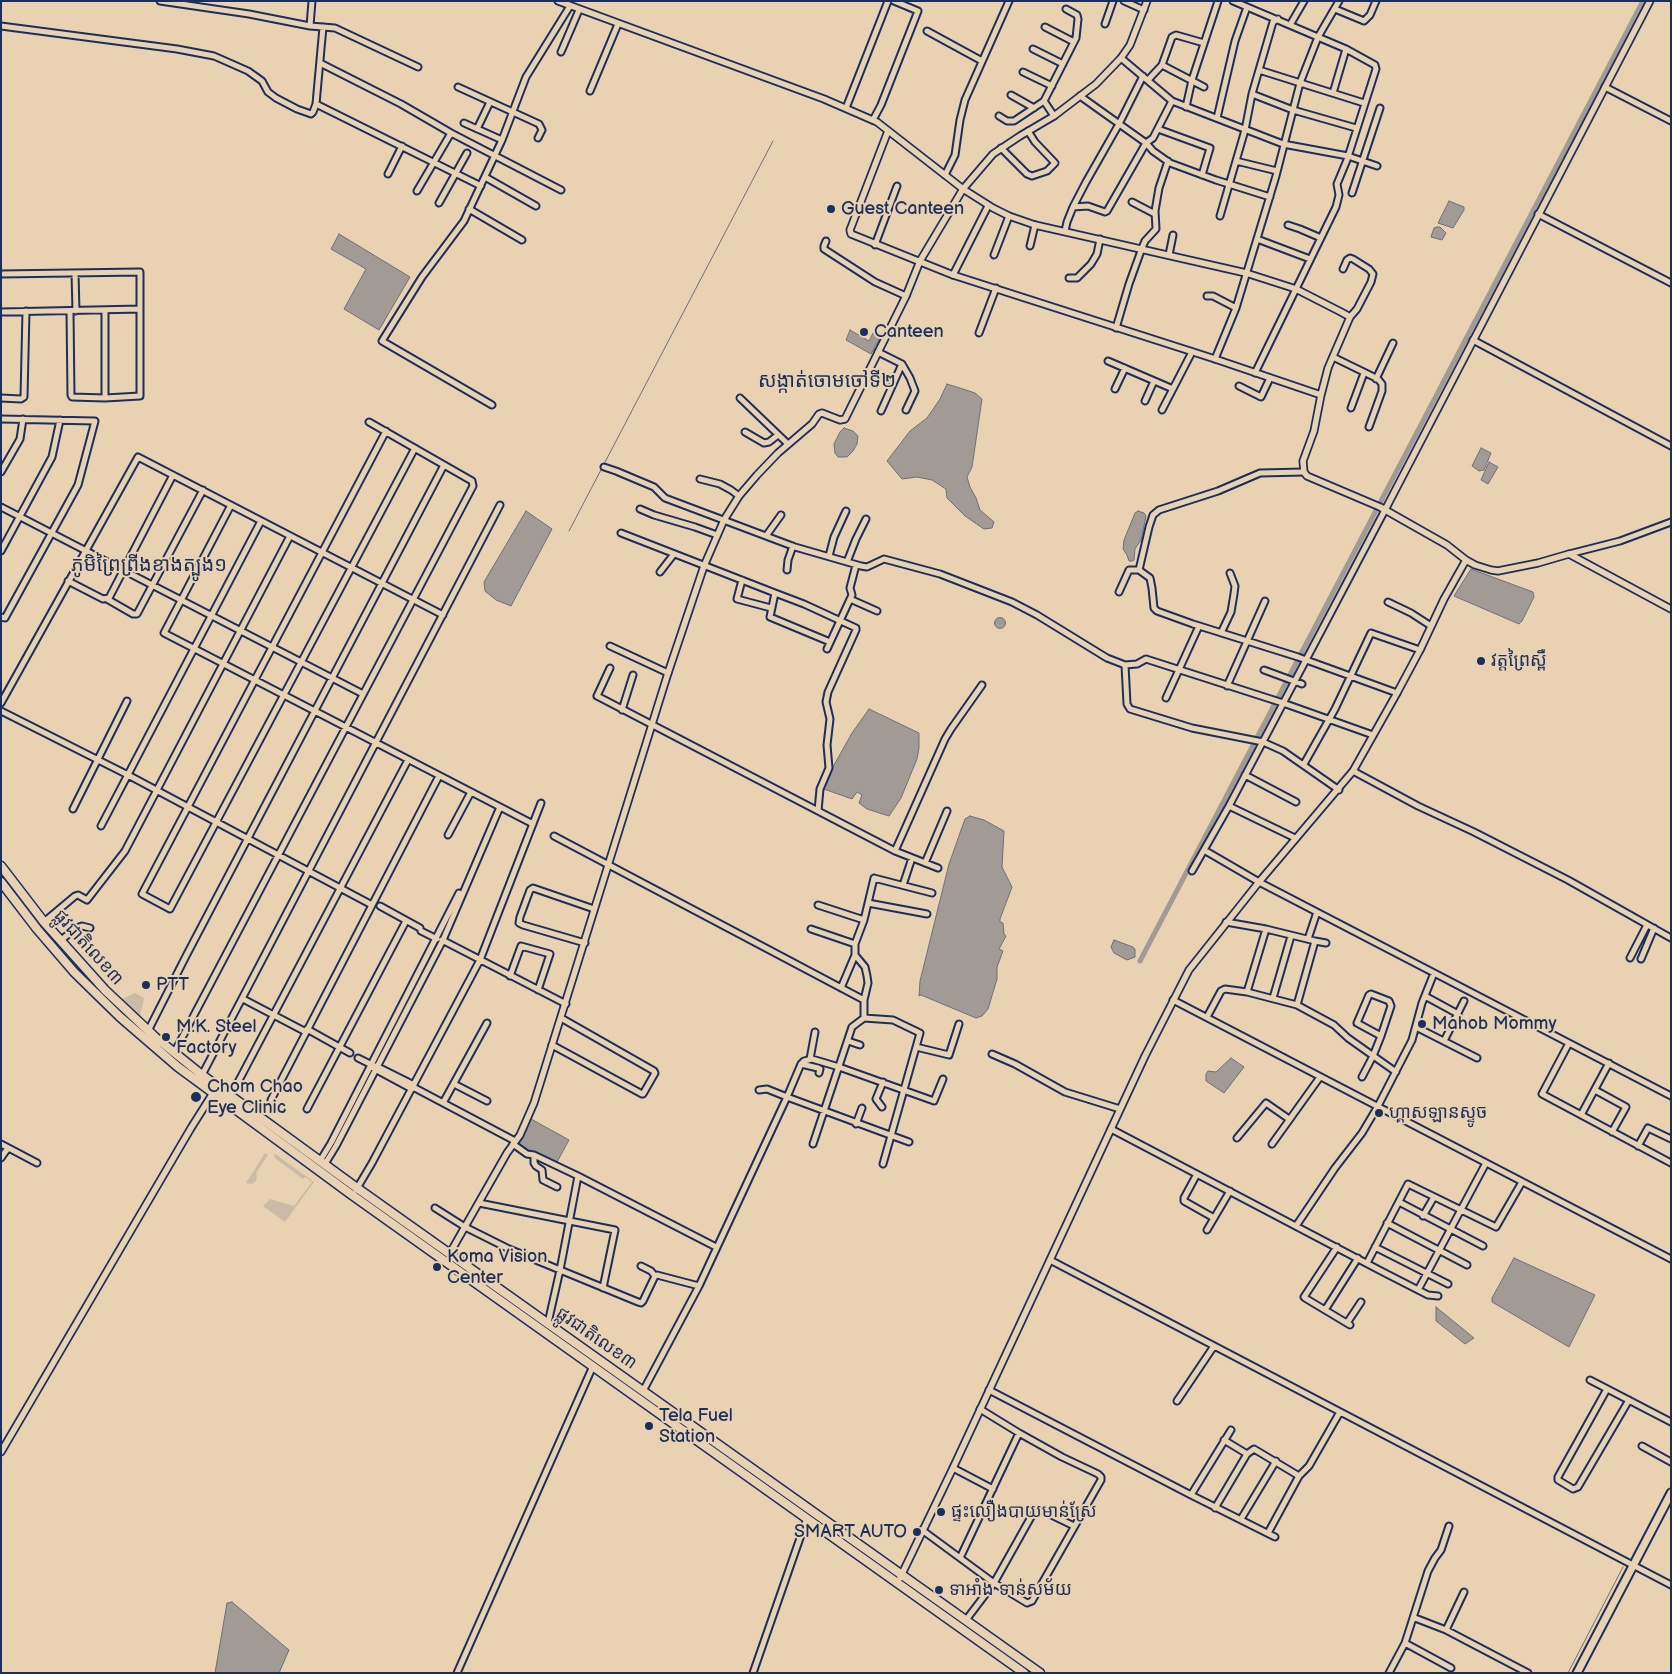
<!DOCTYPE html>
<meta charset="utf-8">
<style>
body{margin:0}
#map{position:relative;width:1672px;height:1674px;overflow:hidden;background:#e9d2b2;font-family:"Balsamiq Sans",sans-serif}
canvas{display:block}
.frame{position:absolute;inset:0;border:2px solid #1b2f5e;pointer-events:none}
</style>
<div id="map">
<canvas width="1672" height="1674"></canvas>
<div class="frame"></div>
</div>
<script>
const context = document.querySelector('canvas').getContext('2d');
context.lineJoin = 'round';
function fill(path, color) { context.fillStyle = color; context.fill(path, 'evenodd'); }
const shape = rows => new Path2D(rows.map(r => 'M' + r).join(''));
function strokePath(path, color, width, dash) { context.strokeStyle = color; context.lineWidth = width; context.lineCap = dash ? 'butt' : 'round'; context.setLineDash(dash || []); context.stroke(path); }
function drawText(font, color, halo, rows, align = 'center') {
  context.font = font + ' "Balsamiq Sans","Noto Sans Khmer",sans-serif'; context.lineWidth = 4; context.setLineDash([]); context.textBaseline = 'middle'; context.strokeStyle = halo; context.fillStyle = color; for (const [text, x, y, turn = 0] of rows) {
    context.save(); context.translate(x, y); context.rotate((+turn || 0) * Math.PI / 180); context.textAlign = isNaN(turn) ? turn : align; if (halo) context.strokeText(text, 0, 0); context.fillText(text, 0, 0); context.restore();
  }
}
fill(shape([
 [135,993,144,998,140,1016,122,999],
 [265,1153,268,1155,256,1173,257,1176,256,1181,252,1184,246,1183],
 [275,1154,314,1182,285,1222,263,1206,270,1199,294,1206,312,1182,305,1177,303,1179,275,1158,274,1155]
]), '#cbbaa6');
const water = shape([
 [1449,201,1464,207,1464,210,1453,228,1438,223,1449,201],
 [1437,227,1440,227,1446,233,1442,240,1431,237,1434,228,1437,227],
 [339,234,410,277,379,330,344,309,366,269,331,249,339,234],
 [850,330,869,341,873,333,881,336,871,354,846,340,850,330],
 [947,384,963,389,975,393,982,399,972,467,967,477,970,487,976,498,980,510,994,522,992,528,984,529,965,516,947,498,946,489,932,480,917,477,902,479,887,461,910,431,927,418,940,399,947,384],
 [844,428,853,431,858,436,857,444,853,451,847,457,838,457,835,453,834,444,840,432,844,428],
 [1481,448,1491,453,1484,470,1479,471,1472,466,1481,448],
 [1489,462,1498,467,1488,484,1481,480,1489,462],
 [526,511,552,529,511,606,496,600,485,591,484,582,526,511],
 [1138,511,1144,513,1146,516,1141,540,1135,549,1134,560,1132,561,1129,561,1127,555,1123,549,1124,540,1135,513,1138,511],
 [1471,569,1533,592,1534,597,1522,621,1519,624,1454,596,1471,569],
 '994.5 623a5.5 5.5 0 1 1 11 0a5.5 5.5 0 1 1-11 0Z',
 [869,709,919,733,919,748,917,759,901,798,889,816,867,809,859,803,862,795,857,792,852,799,821,788,852,733,869,709],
 [970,816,984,820,1004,831,1002,867,1012,887,1000,919,1000,922,1003,923,1004,934,1006,936,999,949,1003,951,997,967,997,979,988,1009,982,1016,976,1018,921,995,919,996,920,981,949,864,965,819,970,816],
 [1114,940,1133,947,1135,949,1135,957,1127,960,1114,953,1111,947,1114,940],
 [1231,1058,1244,1067,1224,1093,1206,1081,1206,1074,1208,1071,1216,1072,1231,1058],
 [531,1119,569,1140,557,1162,528,1151,518,1143,531,1119],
 [1514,1258,1595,1295,1569,1347,1492,1302,1492,1298,1514,1258],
 [1436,1307,1474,1338,1465,1344,1436,1321,1436,1307],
 [232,1602,289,1650,279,1673,215,1673,227,1603,232,1602]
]);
fill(water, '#a29a95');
strokePath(water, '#6c6f7f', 1);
strokePath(shape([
 [569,531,773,141],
 [1568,1673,1623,1567]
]), '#6c6f7f', 1);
strokePath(shape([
 [1140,961,1643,1]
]), '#a29a95', 5);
const minor = shape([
 [160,1,249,14,310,26,335,28,418,67],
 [1124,1,1144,10],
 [1233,1,1346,49,1375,65,1376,69,1347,160,1337,184,1339,195,1336,207,1255,373],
 [1335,9,1364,21,1370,15,1376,1],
 [1105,24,1113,1],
 [1290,25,1304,1],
 [1,26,177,49,214,56,248,71,262,81,268,92,276,98,297,109,311,114,313,112,316,104,481,186],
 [310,26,312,1],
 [1045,27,1074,42],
 [927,31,982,61],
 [1033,49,1063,64],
 [561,52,579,10],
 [1121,58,1172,101,1283,144,1348,156,1377,166],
 [320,63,401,104,451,133,561,190],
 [1162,65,1204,87],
 [1259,70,1364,103],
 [1023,72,1052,86],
 [1148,80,1162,65,1172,37,1176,35,1204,43],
 [458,87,539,124,542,130,538,138],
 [1605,87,1671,121],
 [590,91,618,24],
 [1333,93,1346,49],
 [1252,94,1293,110,1356,128],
 [1011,95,1034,108],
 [1080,96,1146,143,1153,151,1170,163,1216,180,1270,197],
 [316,104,323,27],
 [1186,107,1192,80,1218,1],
 [846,108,888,1],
 [999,116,1007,121,1014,121,1044,101],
 [1054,116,1044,101,1076,38,1078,19,1077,15,1066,9],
 [1217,118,1235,41,1247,7],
 [873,120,881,105,918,11,894,1],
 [464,123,502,140],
 [477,129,490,102],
 [1158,129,1210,148,1202,175],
 [1001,148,1027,174,1032,176,1047,171,1055,163,1035,142,1028,131],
 [1236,161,1277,171],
 [388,174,402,146],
 [945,175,955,155,960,120,965,100,1009,1],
 [485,177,536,206],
 [417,191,451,133],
 [1352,193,1380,108],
 [1132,202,1155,214],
 [439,203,467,153],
 [1073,207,1088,206,1105,212,1107,211,1146,143,1153,138,1172,101],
 [469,209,522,240],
 [1538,214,1671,283],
 [1220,216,1245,130,1252,94,1273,22,1278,19],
 [1288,225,1300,229,1321,238],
 [1065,231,1067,222,1073,207,1086,182,1119,124,1143,76],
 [1257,239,1310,259],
 [826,241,824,246,824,249,875,282,906,296],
 [875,245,897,186],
 [1030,246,1035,225],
 [994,255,1009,216],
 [1169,255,1173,235],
 [1343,269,1347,260,1350,258,1353,259,1369,269,1373,274,1371,282,1357,309,1350,317],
 [75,273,76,311],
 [1,274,140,272,140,396,105,398,72,397,71,395,70,312],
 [953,275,988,206],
 [1069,278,1077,278,1091,264,1097,254,1100,239],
 [1207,296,1213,296,1236,308],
 [105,310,105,398],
 [1,312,140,309],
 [1116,328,1129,284,1142,248,1145,241,1156,229,1155,211,1159,188,1168,161],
 [979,333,996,288],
 [1473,340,1671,446],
 [878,352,902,364,910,378,915,391,906,410],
 [1333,357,1378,379,1382,384,1382,391,1369,427],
 [1215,359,1236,308,1276,176,1300,83,1318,37,1339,1],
 [1108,361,1173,389],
 [1376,379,1393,343],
 [1239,386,1261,397,1270,378],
 [1115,389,1125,368],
 [1,398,21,399,24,397,26,311],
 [740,398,788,444],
 [1145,401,1154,381],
 [492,405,382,341,422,277,464,221,502,140,526,77,570,6],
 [1351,408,1364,373],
 [1162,410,1192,352],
 [881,411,902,364],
 [1,419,95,421,78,485,5,618,1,617],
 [386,431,142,894,170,909,415,448],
 [745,432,764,443,769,442,778,435],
 [604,467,616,471,654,487,665,498,795,547,861,566,867,567,884,559,940,574,1012,602,1037,615,1107,658,1120,663,1125,665,1137,664,1146,659,1283,703,1373,735],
 [1,472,20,439,23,419],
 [700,479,720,484,731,490,739,496],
 [231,505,164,633,533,824],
 [1,507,363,694],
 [640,509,654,515,695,527,717,535],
 [621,533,775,593,770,617,830,642],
 [766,536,781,515],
 [1,551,52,457,60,420],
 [1569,554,1620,541,1671,522],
 [829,556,834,537,846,511],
 [847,562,856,539,866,519],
 [787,570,788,560,793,546],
 [1139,570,1149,527,1153,515,1159,510,1218,491,1260,473,1304,472],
 [660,572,674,554],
 [742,580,737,599,771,608],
 [68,581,103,599,109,598,173,475],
 [1119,592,1129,570,1139,570,1150,578,1152,588,1154,608,1157,611,1193,624,1298,657,1397,693],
 [775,593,804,604,856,628,856,630,828,692,826,702,830,719,827,745,829,768,820,789,818,811],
 [107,599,133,614,137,614,203,490],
 [850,599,877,611],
 [1388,602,1411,613,1431,626],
 [1221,633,1231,612,1234,594,1235,586,1230,573],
 [610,646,668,673],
 [827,649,852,595,850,588,856,565],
 [1125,665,1127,704,1130,709,1192,728,1263,742,1283,751,1339,790],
 [610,668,597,696,895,851,938,868],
 [1264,670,1302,684],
 [1227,686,1265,601],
 [1166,698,1199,626],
 [1,703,138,457,443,615],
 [622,710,633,675],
 [1,711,128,775,372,905],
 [1304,764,1335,709,1371,633,1420,650],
 [1353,771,1418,806,1474,832,1568,880,1671,938],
 [1245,775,1296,802],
 [73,809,127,701],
 [101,826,261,521],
 [448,835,471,792],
 [554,836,864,1000,864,1018],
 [1295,838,1229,806,1385,510],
 [1204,850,1259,882,1671,1096],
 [895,851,945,739,951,729,982,685],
 [925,863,947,811],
 [1192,871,1229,806],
 [903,885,912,858],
 [868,903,927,914],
 [818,905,864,920],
 [380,906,420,928],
 [44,922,75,896,78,895,87,900,125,851,290,536],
 [811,929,855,944],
 [421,931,437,939],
 [1308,939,1317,912],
 [442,940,566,1004],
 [60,941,76,928,82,926,90,928],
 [1315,941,1326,943],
 [585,943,523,925,519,923,520,917,530,890,533,888,594,909],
 [1630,958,1647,925],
 [1641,959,1654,928],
 [510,976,521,946,550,954,538,990],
 [841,988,855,955],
 [1247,992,1266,929],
 [1425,996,1458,1014],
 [1273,998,1291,936],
 [243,999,306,1032],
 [864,1000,868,983,867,976,865,967,855,955,855,944,864,920,874,878,932,893],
 [1173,1000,1671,1259],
 [1297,1005,1334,1025,1348,1038,1396,1072],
 [1207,1017,1221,991,1225,989,1247,992,1297,1005,1315,941,1266,929,1226,922],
 [1416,1027,1477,1058],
 [307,1029,350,1053],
 [148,1031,186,956,444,465],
 [848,1041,860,1045],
 [1444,1041,1464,1001],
 [1569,1043,1542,1094,1671,1163],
 [552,1045,642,1094,643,1094,655,1073,654,1071,561,1018],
 [916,1047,949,1055,959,1024],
 [174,1053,473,486,472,481,369,422],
 [992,1054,1015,1064,1065,1092,1120,1109],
 [358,1058,372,1065],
 [810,1059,815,1032],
 [801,1064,818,1068,820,1069,819,1073],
 [376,1066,414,1085],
 [373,1068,412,1089],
 [202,1075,500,505],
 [1362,1077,1373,1056,1381,1036,1391,1006,1389,1001,1371,994,1369,995,1357,1023,1381,1036],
 [454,1084,487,1101],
 [413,1087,515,1141],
 [759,1090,767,1089,787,1097,801,1064,804,1061,812,1059,839,1067,934,1101,943,1079],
 [1595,1090,1626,1107,1612,1132],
 [228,1096,236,1086,408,760],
 [271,1100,439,776],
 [443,1103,487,1023],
 [882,1107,876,1099,883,1082],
 [307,1109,406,921],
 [1581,1115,1609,1063],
 [856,1124,862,1108],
 [1111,1129,1383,1272,1428,1295,1438,1296],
 [1237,1138,1266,1103,1289,1119],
 [1,1144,37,1163],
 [513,1144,527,1154,534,1155,578,1176,560,1270,548,1323],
 [813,1144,852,1027,864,1018,893,1020,920,1033,883,1164],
 [1272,1144,1320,1077],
 [1638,1146,1648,1128,1671,1139],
 [534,1155,534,1163,536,1166,542,1170,543,1180,557,1187],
 [1,1158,8,1148],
 [320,1161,331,1143,459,893],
 [325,1164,336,1146,443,940,500,807],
 [1197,1174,1184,1198,1184,1201,1214,1218],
 [578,1176,716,1247],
 [356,1190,372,1163,480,960,541,803],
 [1399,1202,1483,1246],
 [479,1203,615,1230,603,1288],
 [435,1208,465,1227,509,1249,638,1302,641,1303,643,1301,655,1276,657,1275,699,1286],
 [1423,1216,1434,1197],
 [1387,1223,1467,1265],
 [1296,1226,1335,1168,1362,1133,1378,1106,1412,1040,1422,1003,1434,973],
 [1207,1230,1230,1191],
 [1337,1247,1304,1297,1305,1298,1350,1325],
 [1375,1247,1448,1284],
 [1050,1260,1671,1585],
 [1367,1263,1408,1184,1496,1227,1522,1182],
 [641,1266,651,1271,655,1276],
 [1418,1290,1486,1163],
 [1325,1310,1358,1258],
 [1347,1323,1361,1302],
 [1590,1380,1671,1422],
 [1607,1389,1558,1477,1558,1480,1573,1489,1578,1487,1629,1400],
 [989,1390,1191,1495],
 [643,1391,699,1286,787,1097,909,1142],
 [1177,1401,1214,1346],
 [1231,1430,1191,1495,1275,1537],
 [1224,1440,1247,1454],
 [1642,1446,1671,1462],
 [953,1468,993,1489],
 [1215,1508,1247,1454,1254,1449,1299,1476],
 [1241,1519,1276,1461],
 [922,1530,994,1583,1027,1603,1032,1601,1101,1480,1101,1477,1098,1474,1062,1457,1019,1433,980,1409],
 [1268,1533,1299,1476,1309,1466,1340,1412],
 [960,1558,1019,1433],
 [1415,1618,1446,1630,1528,1673],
 [966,1620,994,1583,1031,1517,1037,1511,1043,1511,1074,1526],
 [1446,1630,1464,1592],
 [1405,1643,1451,1668],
 [457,1673,593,1366],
 [753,1673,807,1518],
 [1389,1673,1405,1643,1428,1571,1435,1558,1441,1550,1449,1526]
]);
const tertiary = shape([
 [558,1,824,99,877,122,963,189,993,208,1009,216,1035,225,1246,273,1296,289,1341,312,1350,317,1328,368,1321,395,1314,431,1303,461,1304,472,1307,476,1380,507,1447,545,1466,560,1475,565,1491,570,1498,571,1538,563,1569,554,1671,609],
 [888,131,850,230,851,234,953,275,1215,359,1321,395],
 [1385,510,1650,1],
 [450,1253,507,1153,520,1135,534,1103,668,673,704,566,724,520,739,496,757,475,778,453,812,424,819,414,822,413,840,420,845,419,906,296,920,261,963,189,993,154,1020,136,1054,116,1096,84,1121,58,1130,45,1147,1],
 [1,1452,191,1128,215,1090],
 [900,1578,953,1468,1145,1056,1189,970,1259,882,1353,771,1397,693,1420,650,1444,599,1466,560]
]);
const secondary = shape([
 [1577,1673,1671,1493]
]);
const trunk = shape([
 [1,866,44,922,105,990,155,1037,202,1075,357,1188,1040,1673],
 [1,882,37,929,74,972,120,1017,178,1067,352,1195,1024,1673]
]);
strokePath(minor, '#1b2f5e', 9);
strokePath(tertiary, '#1b2f5e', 9);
strokePath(secondary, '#1b2f5e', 11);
strokePath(trunk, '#1b2f5e', 11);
strokePath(minor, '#e9d2b2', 5);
strokePath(tertiary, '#e9d2b2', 5.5);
strokePath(secondary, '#e9d2b2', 7);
strokePath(trunk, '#e9d2b2', 8);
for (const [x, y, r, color] of [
 [831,209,5,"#1b2f5e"],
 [864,332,5,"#1b2f5e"],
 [1481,661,5,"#1b2f5e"],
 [146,985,5,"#1b2f5e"],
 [1422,1024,5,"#1b2f5e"],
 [166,1037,5,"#1b2f5e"],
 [196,1097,6,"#1b2f5e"],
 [1379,1113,5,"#1b2f5e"],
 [437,1267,5,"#1b2f5e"],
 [649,1426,5,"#1b2f5e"],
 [941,1512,5,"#1b2f5e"],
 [917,1532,5,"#1b2f5e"],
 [939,1590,5,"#1b2f5e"]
]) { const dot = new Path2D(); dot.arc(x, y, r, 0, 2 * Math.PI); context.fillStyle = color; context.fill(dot); strokePath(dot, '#e9d2b2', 2); }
drawText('18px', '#1b2f5e', '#e9d2b2', [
 ["Guest Canteen",841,209],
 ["Canteen",874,332],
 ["វត្តព្រៃស្ពឺ",1491,661],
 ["PTT",156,985],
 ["Mahob Mommy",1432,1024],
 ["M.K. Steel",176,1027],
 ["Factory",176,1048],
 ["Chom Chao",207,1087],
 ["Eye Clinic",207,1108],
 ["ហ្គាសឡានស្ទូច",1389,1113],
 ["Koma Vision",447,1257],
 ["Center",447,1278],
 ["Tela Fuel",659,1416],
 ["Station",659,1437],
 ["ផ្ទះលឿងបាយមាន់ស្រែ",951,1512],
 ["SMART AUTO",907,1532,"right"],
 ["ទាអាំង ទាន់សម័យ",949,1590]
], 'left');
drawText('18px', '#1b2f5e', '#e9d2b2', [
 ["ផ្លូវជាតិលេខ៣",88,948,48],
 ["ផ្លូវជាតិលេខ៣",596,1339,35]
]);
drawText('20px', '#1b2f5e', '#e9d2b2', [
 ["សង្កាត់ចោមចៅទី២",827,382],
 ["ភូមិព្រៃព្រីងខាងត្បូង១",149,566]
]);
</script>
